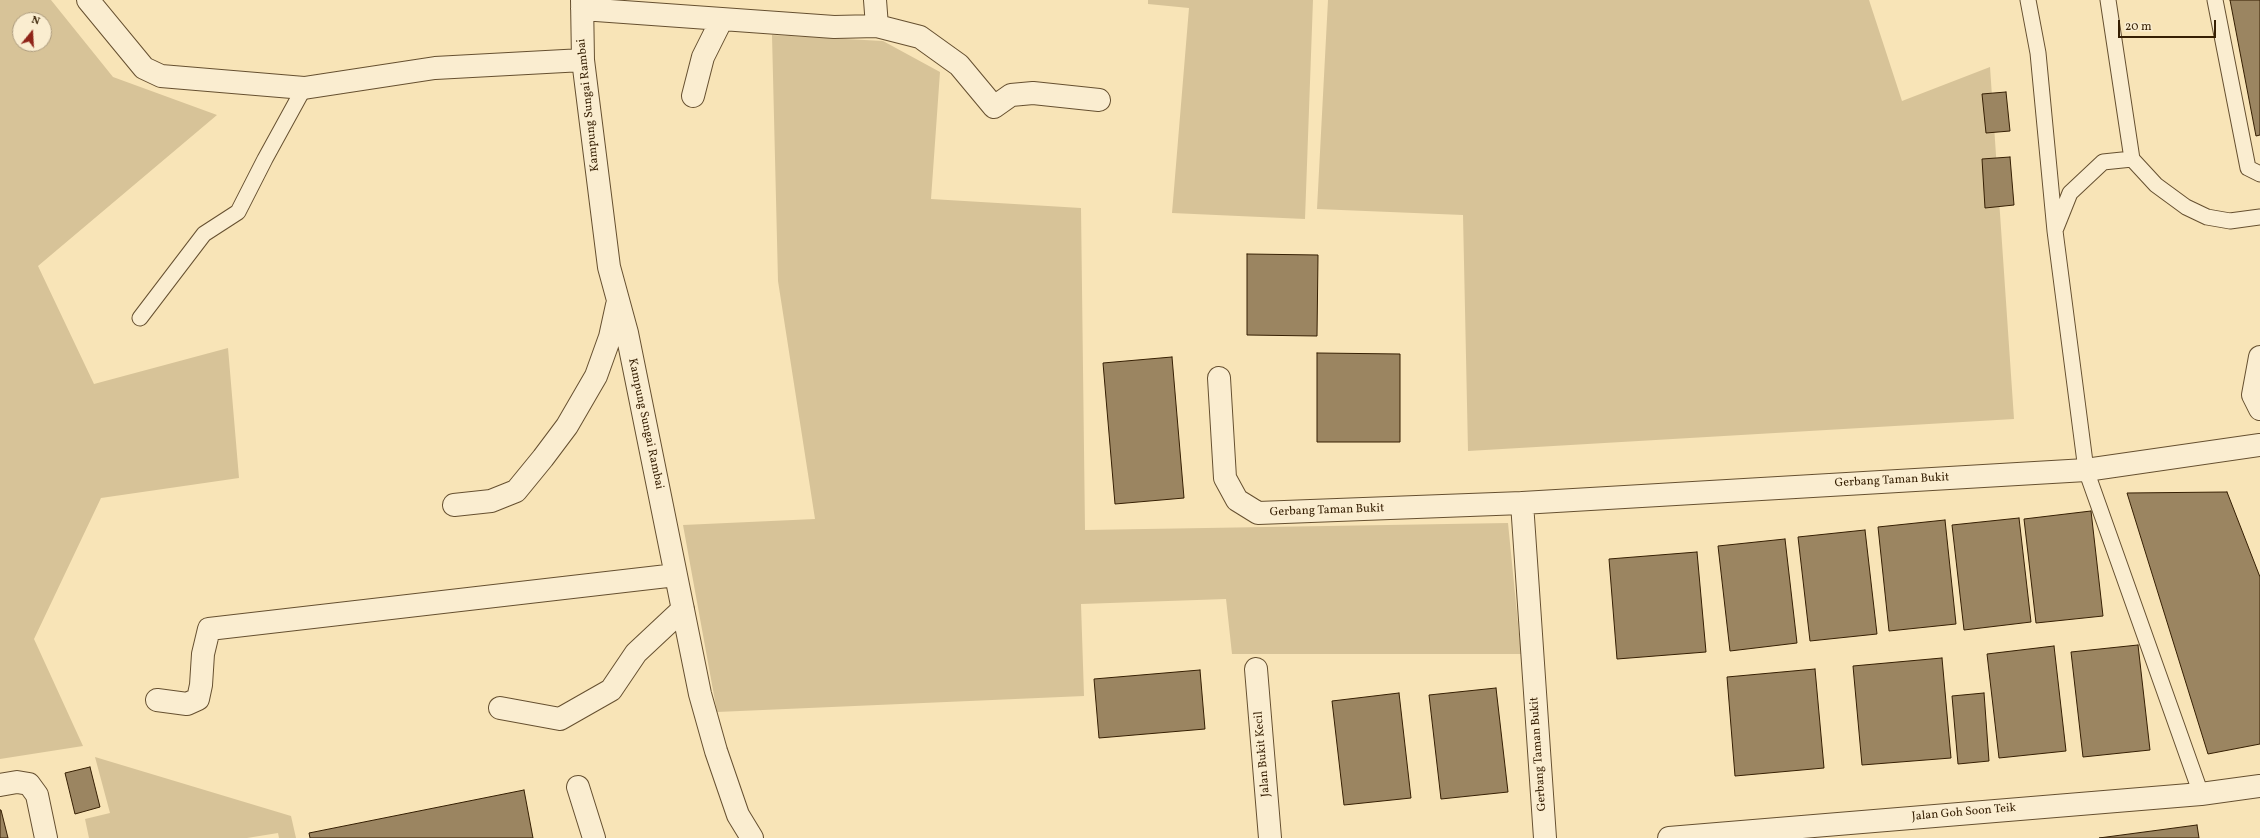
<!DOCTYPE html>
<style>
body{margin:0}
#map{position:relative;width:2260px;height:838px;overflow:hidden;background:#f8e4b7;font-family:Vollkorn,serif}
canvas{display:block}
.north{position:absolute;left:12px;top:12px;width:40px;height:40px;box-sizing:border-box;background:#faedd0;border:1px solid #ac9b7e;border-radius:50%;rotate:18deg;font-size:11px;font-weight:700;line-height:16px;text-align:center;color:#361f03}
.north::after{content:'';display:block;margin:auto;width:14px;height:18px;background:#8f2418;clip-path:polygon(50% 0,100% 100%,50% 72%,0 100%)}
.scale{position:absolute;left:2118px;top:20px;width:98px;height:18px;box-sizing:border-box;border:2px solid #361f03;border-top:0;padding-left:5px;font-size:12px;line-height:14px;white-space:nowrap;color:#361f03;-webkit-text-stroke:3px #faedd0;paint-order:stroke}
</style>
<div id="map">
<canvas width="2260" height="838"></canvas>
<div class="north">N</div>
<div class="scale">20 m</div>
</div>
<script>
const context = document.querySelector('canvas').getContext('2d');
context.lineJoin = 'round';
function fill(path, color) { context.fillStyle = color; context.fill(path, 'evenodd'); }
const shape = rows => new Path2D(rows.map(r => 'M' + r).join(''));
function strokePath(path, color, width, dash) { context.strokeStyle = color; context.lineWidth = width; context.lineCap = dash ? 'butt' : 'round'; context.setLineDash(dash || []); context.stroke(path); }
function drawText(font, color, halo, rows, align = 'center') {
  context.font = font + ' Vollkorn,serif'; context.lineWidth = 3; context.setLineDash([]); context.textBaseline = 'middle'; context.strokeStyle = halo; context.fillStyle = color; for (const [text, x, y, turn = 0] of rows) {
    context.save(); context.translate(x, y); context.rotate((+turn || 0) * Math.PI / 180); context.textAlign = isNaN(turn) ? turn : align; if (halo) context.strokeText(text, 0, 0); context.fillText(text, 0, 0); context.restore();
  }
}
fill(shape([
 [0,0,51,0,113,77,217,115,38,266,94,384,228,348,239,478,101,498,34,639,83,746,0,759],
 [20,20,44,20,44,44,20,44],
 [1148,0,1313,0,1305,219,1172,213,1189,8,1148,4],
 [1328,0,1869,0,1902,101,1990,67,2014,419,1468,451,1463,215,1317,209],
 [772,35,883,41,940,72,931,199,1081,208,1085,530,1508,523,1521,654,1232,654,1226,599,1081,604,1084,696,717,712,683,525,815,519,778,281],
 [95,757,291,816,296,838,279,838,278,833,247,838,89,838,85,819,110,813]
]), '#d7c398');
const building = shape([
 [2230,0,2260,0,2260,135,2256,136,2230,0],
 [2006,92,2010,131,1986,133,1982,94,2006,92],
 [2010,157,2014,205,1985,208,1982,159,2010,157],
 [1247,254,1318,255,1317,336,1247,335,1247,254],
 [1317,353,1400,354,1400,442,1317,442,1317,353],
 [1172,357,1184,498,1115,504,1103,363,1172,357],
 [2227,492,2260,577,2260,744,2208,754,2127,493,2227,492],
 [2091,511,2103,616,2036,623,2024,519,2091,511],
 [2019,518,2031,622,1964,630,1952,525,2019,518],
 [1945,520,1956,624,1889,631,1878,527,1945,520],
 [1865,530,1877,634,1810,641,1798,537,1865,530],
 [1785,539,1797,643,1730,651,1718,546,1785,539],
 [1697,552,1706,652,1617,659,1609,559,1697,552],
 [2138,645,2150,750,2083,757,2071,652,2138,645],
 [2054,646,2066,751,1999,758,1987,654,2054,646],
 [1942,658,1951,758,1862,765,1853,666,1942,658],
 [1815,669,1824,768,1735,776,1727,677,1815,669],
 [1200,670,1205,729,1099,738,1094,679,1200,670],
 [1496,688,1508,792,1441,799,1429,695,1496,688],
 [1399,693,1411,798,1344,805,1332,701,1399,693],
 [1984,693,1989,761,1958,764,1952,696,1984,693],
 [90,767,100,807,75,814,65,773,90,767],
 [524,790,533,838,310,838,309,833,524,790],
 [0,810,1,810,8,838,0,838,0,810],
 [2197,825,2199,838,2099,838,2197,825]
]);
fill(building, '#9b8561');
strokePath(building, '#361f03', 1);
const lane = shape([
 [2028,0,2038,53,2055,231,2086,470,2201,794],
 [2215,0,2248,168,2260,174],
 [2132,159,2156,185,2186,207,2207,217,2230,221,2260,217],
 [2056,228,2070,193,2103,162,2132,159,2108,0],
 [140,318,204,234,238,212,265,159,304,88]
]);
const street = shape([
 [88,0,144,68,161,76,304,88,435,68,583,60],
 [582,0,583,60,609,267,627,333,700,694,716,751,738,815,752,838],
 [875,0,877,26],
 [582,9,834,27,877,26,920,37,959,65,994,107,1011,95,1033,93,1099,100],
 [693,96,703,57,722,19],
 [2260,357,2253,395,2260,409],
 [1219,378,1225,478,1237,500,1258,513,1522,503,2086,470,2260,445],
 [1522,503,1545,838],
 [454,505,491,501,516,491,543,458,567,426,596,376,610,337,617,305],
 [1256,669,1270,838],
 [157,700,187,704,198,699,201,685,203,654,209,629,676,575],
 [500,708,560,719,611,690,636,653,683,609],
 [0,785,17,782,29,784,37,795,46,838],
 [578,787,594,838],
 [1669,838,2201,794,2260,786]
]);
strokePath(lane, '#665030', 17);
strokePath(street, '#665030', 24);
strokePath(lane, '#faedd0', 15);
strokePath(street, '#faedd0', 22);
drawText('12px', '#361f03', '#faedd0', [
 ["Kampung Sungai Rambai",589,105,-96],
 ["Kampung Sungai Rambai",645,424,78],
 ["Gerbang Taman Bukit",1892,481,-3],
 ["Gerbang Taman Bukit",1327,511,-2],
 ["Jalan Bukit Kecil",1263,754,-95],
 ["Gerbang Taman Bukit",1539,754,-94],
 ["Jalan Goh Soon Teik",1964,813,-5]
]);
</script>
